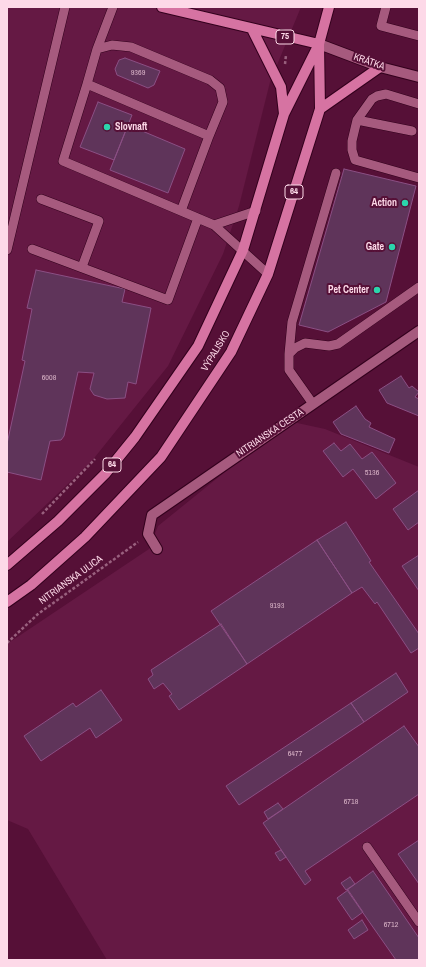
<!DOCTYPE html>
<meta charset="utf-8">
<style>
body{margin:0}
#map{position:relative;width:426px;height:967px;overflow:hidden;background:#561037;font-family:"Archivo Narrow",sans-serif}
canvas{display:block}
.frame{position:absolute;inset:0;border:8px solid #fdd9e8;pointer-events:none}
</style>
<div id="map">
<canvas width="426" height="967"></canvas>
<div class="frame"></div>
</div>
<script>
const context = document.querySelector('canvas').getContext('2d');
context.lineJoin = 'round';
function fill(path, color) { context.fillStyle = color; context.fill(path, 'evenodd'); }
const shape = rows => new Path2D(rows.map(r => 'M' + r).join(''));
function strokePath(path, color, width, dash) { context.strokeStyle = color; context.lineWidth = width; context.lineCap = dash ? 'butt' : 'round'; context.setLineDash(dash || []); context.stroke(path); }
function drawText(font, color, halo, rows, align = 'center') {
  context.font = font + ' "Archivo Narrow",sans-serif'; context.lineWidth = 4; context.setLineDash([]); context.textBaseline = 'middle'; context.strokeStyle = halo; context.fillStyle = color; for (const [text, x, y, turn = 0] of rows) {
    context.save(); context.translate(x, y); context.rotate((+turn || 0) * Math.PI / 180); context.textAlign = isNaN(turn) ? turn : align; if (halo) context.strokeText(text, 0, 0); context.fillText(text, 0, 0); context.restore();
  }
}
fill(shape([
 [7,7,301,7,270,82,239,206,223,254,168,366,91,462,7,542],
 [288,421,325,429,419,467,419,960,107,960,28,829,7,820,7,644,149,549,158,526]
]), '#651944');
const building = shape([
 [125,58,160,71,154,85,148,88,117,75,115,69,119,60,125,58],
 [98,102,132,115,114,160,80,147,98,102],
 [128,125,185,149,168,193,110,170,128,125],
 [344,169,416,186,386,302,328,332,299,325,344,169],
 [36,270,125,289,122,302,151,308,136,384,128,382,125,398,107,399,94,395,90,389,94,373,78,372,64,436,61,440,50,441,41,480,7,472,7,444,25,361,22,360,32,309,27,308,36,270],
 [401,376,409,388,412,386,419,392,415,397,419,399,419,416,387,403,379,390,401,376],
 [356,406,365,419,371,423,369,427,395,439,389,453,341,434,333,422,356,406],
 [334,443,341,451,350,444,362,459,372,452,396,483,376,499,353,469,343,477,323,451,334,443],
 [419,490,419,522,408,530,393,509,419,490],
 [346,522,371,561,369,562,419,634,419,648,411,653,377,602,375,604,362,587,352,593,317,540,346,522],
 [317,540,352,593,247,664,211,611,317,540],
 [419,555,419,591,402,566,419,555],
 [221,624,247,664,179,710,169,696,172,694,163,683,154,689,148,679,153,675,151,670,221,624],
 [396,673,408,692,364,722,351,703,396,673],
 [101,690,122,720,96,738,90,728,41,761,24,736,73,703,76,707,101,690],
 [351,703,364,722,239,805,226,786,351,703],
 [404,726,419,747,419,794,305,871,311,880,305,885,263,823,404,726],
 [278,803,283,809,268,819,264,812,278,803],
 [419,840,419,884,398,854,419,840],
 [281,850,286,857,280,861,275,853,281,850],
 [373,871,419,938,419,960,396,960,347,890,373,871],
 [350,877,355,884,346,890,341,883,350,877],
 [348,890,363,912,352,920,337,898,348,890],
 [362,920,368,930,354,939,348,930,362,920]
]);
fill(building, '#5f345a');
strokePath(building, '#8b4f84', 1);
const service = shape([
 [113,7,97,49,87,84,209,136,181,211,214,225,268,274],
 [386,7,381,26,419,36],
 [97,49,112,45,131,47,210,80,220,88,223,102,209,136],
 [87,84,63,161,181,211],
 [419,104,386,94,377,96,372,99,357,120,352,141,352,150,355,160,419,178],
 [357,120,412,131],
 [41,199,99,221,82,267],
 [214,225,256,211],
 [32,249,168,300,198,218],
 [7,250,65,7],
 [289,354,292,322,336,173],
 [313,404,289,370,289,354,295,348,305,343,329,346,338,344,419,287],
 [367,847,419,922]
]);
const minor = shape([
 [157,549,148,534,152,515,419,331]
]);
const secondary = shape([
 [319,44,380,67,419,77]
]);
const primary = shape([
 [162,7,319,44],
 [252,29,281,87,284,114],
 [320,109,380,67],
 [7,565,58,521,105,474,135,437,198,346,243,250,284,114,319,44,329,7],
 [7,602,31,585,85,537,161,457,231,352,268,274,320,109,319,44]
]);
strokePath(service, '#33001d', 10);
strokePath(minor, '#33001d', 12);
strokePath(secondary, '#33001d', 12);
strokePath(primary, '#33001d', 12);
strokePath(shape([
 [285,64,286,55],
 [42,514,95,459],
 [7,643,38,614,138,542]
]), '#99607e', 2.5, [3, 2]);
strokePath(service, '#a65a7e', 9);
strokePath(minor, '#a65a7e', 10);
strokePath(secondary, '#a65a7e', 10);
strokePath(primary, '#d673a2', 10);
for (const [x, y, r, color] of [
 [107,127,4,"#2bd5ac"],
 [405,203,4,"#2bd5ac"],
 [392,247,4,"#2bd5ac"],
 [377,290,4,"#2bd5ac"]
]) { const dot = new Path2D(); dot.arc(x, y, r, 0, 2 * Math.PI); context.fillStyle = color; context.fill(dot); strokePath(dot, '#561037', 1.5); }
drawText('8px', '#d6b0c4', null, [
 ["9369",138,73],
 ["6008",49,378],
 ["5136",372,473],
 ["9193",277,606],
 ["6477",295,754],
 ["6718",351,802],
 ["6712",391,925]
]);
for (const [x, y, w] of [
 [285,37,18],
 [294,192,18],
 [112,465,18]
]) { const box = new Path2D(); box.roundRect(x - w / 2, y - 7, w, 14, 3); context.fillStyle = '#561037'; context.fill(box); strokePath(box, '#fdd9e8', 1); }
drawText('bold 9px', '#fdd9e8', null, [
 ["75",285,37],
 ["64",294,192],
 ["64",112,465]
]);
drawText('10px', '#fdd9e8', '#561037', [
 ["KRÁTKA",369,62,19],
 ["VÝPALISKO",216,351,-59],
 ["NITRIANSKA CESTA",270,433,-34],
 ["NITRIANSKA ULICA",71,580,-36]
]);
drawText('bold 10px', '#fdd9e8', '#561037', [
 ["Slovnaft",115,127,"left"],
 ["Action",397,203],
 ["Gate",384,247],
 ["Pet Center",369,290]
], 'right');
</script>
